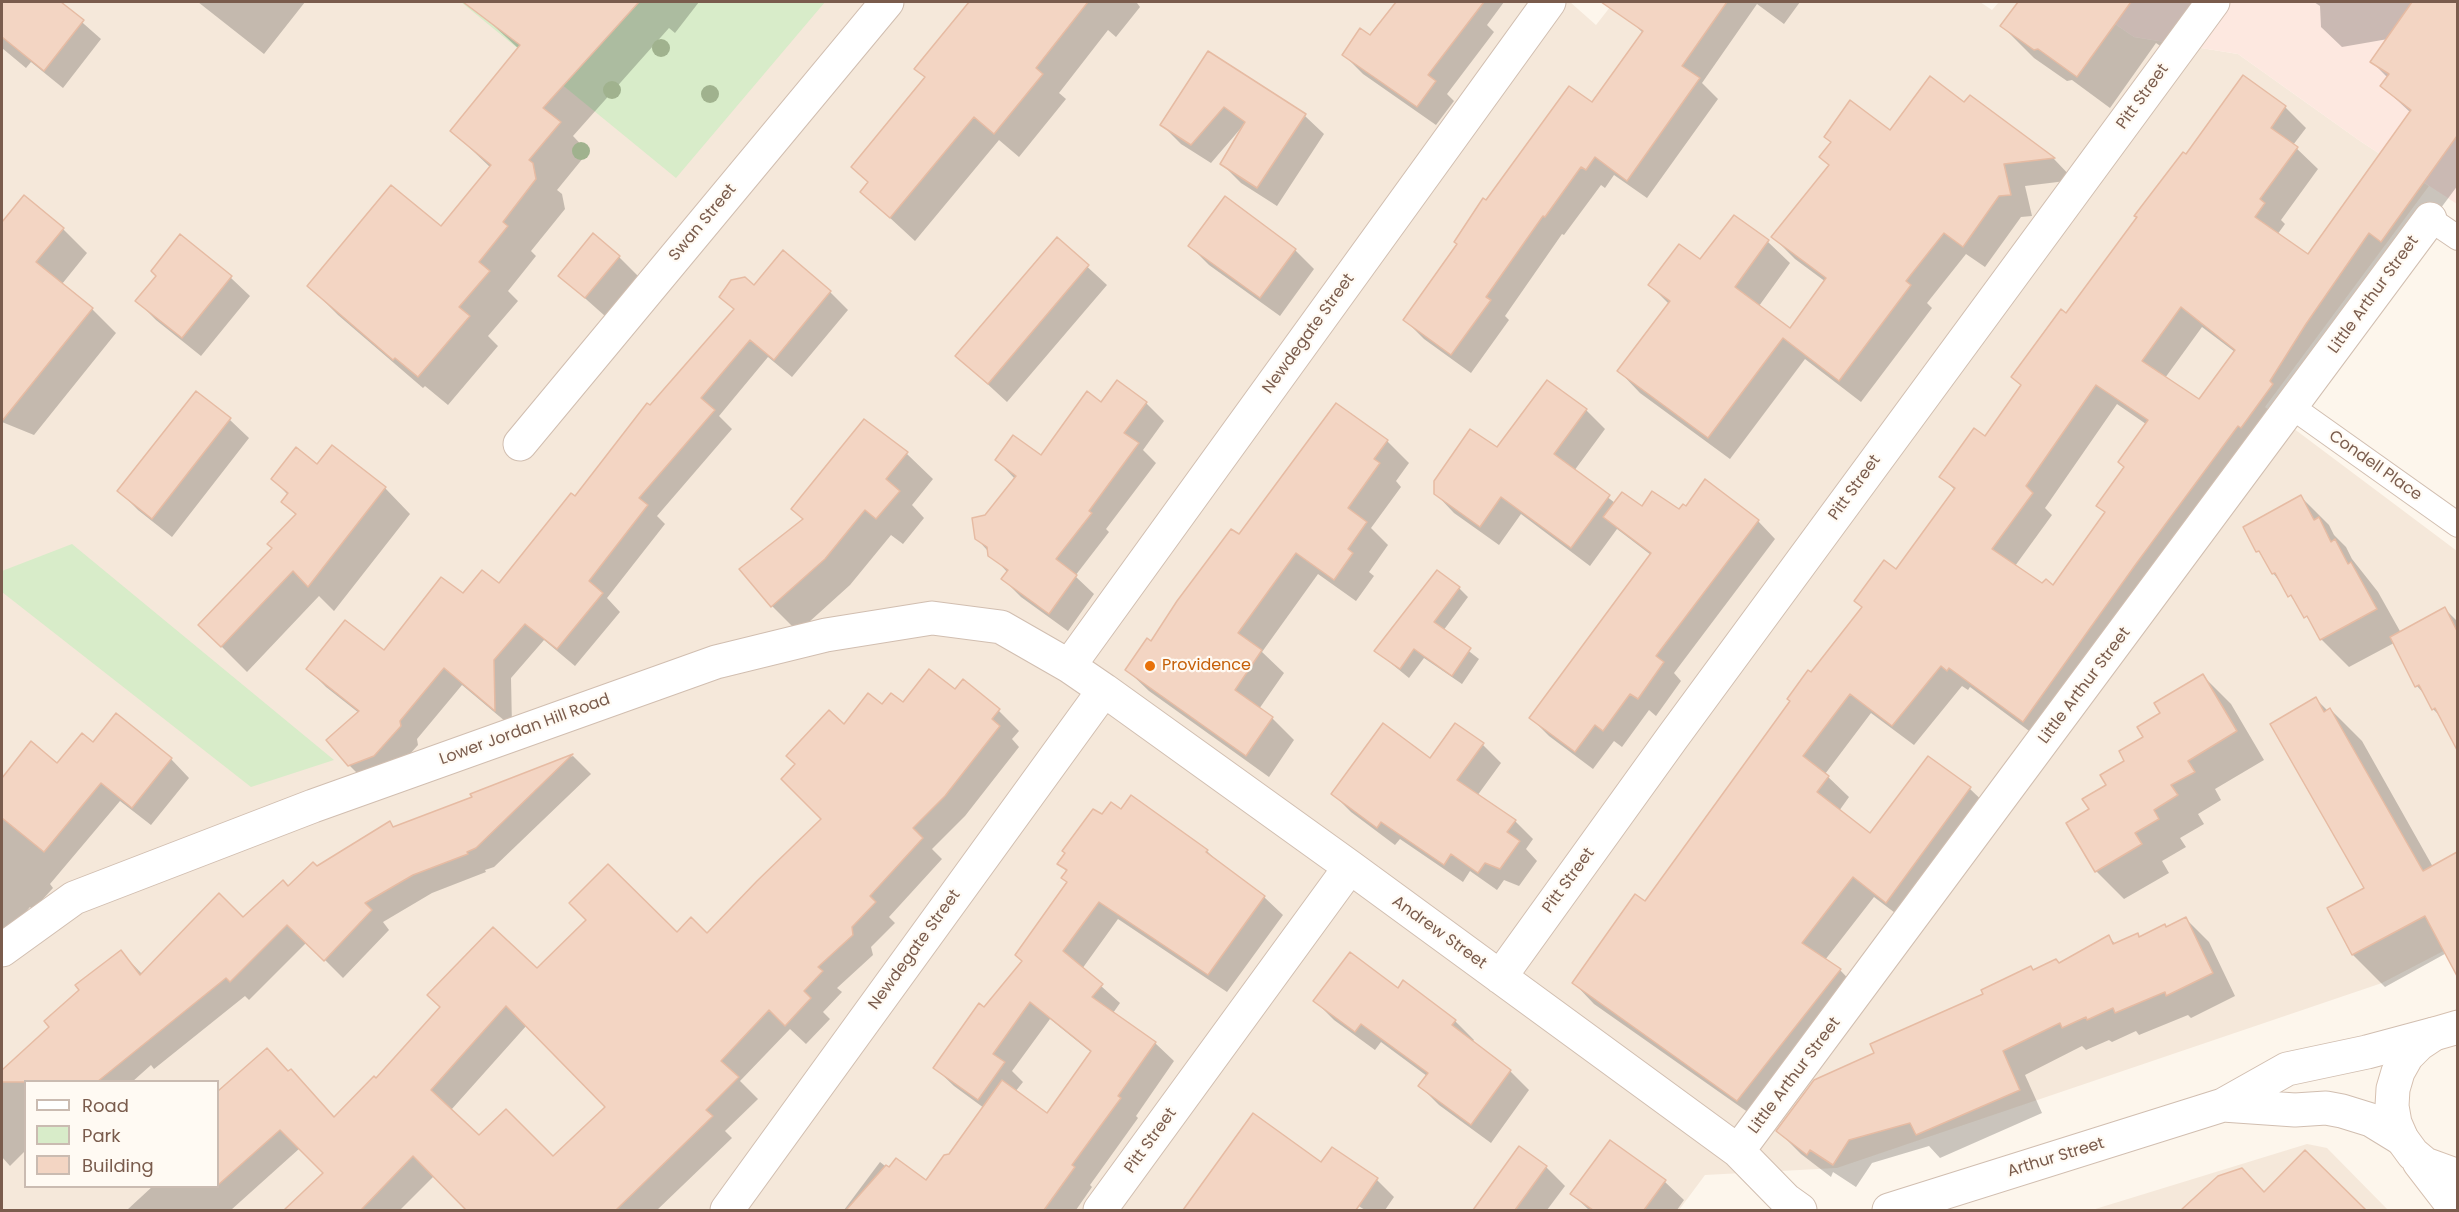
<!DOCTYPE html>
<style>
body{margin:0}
#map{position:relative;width:2459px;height:1212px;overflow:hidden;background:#fdf6ec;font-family:Poppins,sans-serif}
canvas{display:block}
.frame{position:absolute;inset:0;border:3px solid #7a5c4d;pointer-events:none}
.legend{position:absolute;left:24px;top:1080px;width:195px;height:108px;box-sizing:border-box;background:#fffaf3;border:2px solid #cabbb1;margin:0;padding:8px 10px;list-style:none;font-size:18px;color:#7a5c4d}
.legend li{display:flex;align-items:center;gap:12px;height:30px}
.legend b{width:30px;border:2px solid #cabbb1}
</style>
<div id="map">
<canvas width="2459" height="1212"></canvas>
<div class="frame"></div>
<ul class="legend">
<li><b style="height:8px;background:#fff"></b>Road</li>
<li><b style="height:16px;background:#d8ecc9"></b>Park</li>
<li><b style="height:16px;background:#f3d5c3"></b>Building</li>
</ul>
</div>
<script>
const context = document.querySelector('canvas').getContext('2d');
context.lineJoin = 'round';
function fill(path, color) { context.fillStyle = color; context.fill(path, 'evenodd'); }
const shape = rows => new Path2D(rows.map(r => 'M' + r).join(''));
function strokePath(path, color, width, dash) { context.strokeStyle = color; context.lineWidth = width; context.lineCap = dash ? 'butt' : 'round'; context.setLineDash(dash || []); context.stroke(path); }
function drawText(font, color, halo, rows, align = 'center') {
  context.font = font + ' Poppins,sans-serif'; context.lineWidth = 4.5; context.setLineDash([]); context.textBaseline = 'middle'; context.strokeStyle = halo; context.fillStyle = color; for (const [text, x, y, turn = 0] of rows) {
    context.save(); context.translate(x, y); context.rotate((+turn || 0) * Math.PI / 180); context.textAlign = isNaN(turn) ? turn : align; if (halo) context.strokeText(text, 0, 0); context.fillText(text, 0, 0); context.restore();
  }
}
fill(shape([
 [2,2,1570,2,1596,25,1614,2,1980,2,1992,10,1999,2,2083,2,2134,37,2238,54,2360,141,2429,186,2265,407,2457,551,2457,944,2382,983,1837,1168,1705,1175,1679,1210,2,1210],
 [26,1082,218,1082,218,1186,26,1186],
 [2307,1144,2327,1148,2388,1210,2092,1210]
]), '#f5e8da');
fill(shape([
 [2083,2,2457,2,2457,204,2360,141,2238,54,2134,37]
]), '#fde8e0');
fill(shape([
 [461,2,825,2,676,178],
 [72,544,334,760,251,787,2,592,2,571]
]), '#d8ecc9');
fill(shape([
 [2,2,59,2,101,39,63,88,31,62,26,68,2,48],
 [198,2,305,2,264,54],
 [468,2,699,2,675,33,669,28,573,136,588,152,557,190,562,194,565,209,531,251,536,256,508,291,518,301,488,336,498,346,448,405,425,386,423,388,338,315,309,286,442,228,491,168,452,131,519,49],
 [971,2,1138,2,1137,3,1140,7,1116,37,1108,30,1059,93,1066,99,1019,157,999,140,915,241,862,192,869,183,853,167,926,78,916,69],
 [1397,2,1504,2,1487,25,1494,32,1447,94,1454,101,1436,125,1363,74,1344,55,1371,37],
 [1645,2,1800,2,1784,24,1757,4,1702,83,1718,99,1647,198,1614,175,1605,188,1601,185,1564,235,1562,234,1505,316,1509,320,1471,373,1424,339,1405,320,1486,202,1592,104,1643,33,1631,21],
 [2020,2,2204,2,2166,50,2156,43,2110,108,2072,80,2067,81,2034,58,2002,26],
 [2314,2,2458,2,2458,185,2044,742,1970,687,1968,690,1962,686,1914,745,1871,713,1825,774,1849,797,1839,811,1870,835,1929,758,1970,789,1991,809,1907,922,1874,897,1825,960,1840,970,1860,991,1759,1120,1594,1004,1574,983,1645,903,1811,674,1897,571,1955,490,1941,476,1986,438,2022,386,2067,315,2187,156,2285,107,2306,128,2293,145,2318,169,2281,220,2285,224,2277,235,2308,256,2411,113,2382,86,2388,78,2372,62,2388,39,2342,47,2321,27,2320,6],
 [2202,327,2235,352,2199,401,2165,378],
 [2117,404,2146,424,2125,467,2098,505,2106,513,2054,587,2042,585,2015,566,2052,515,2045,508],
 [1209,53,1305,116,1324,134,1277,206,1241,183,1222,164,1242,129,1241,128,1211,163,1181,144,1162,125],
 [1970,97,2054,159,2074,180,2025,186,2032,216,2021,217,1985,267,1966,254,1927,303,1932,308,1861,402,1805,359,1730,459,1640,393,1619,371,1669,304,1650,285,1700,261,1734,217,1768,242,1790,263,1759,306,1790,330,1826,282,1795,259,1773,237,1830,166,1821,157,1965,104],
 [24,197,63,229,87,253,62,284,92,309,116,333,34,435,2,422,2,225],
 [181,237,231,278,250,296,201,356,156,320,137,301,158,276],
 [1057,239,1107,285,1007,402,957,356],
 [1190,246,1295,250,1314,269,1280,316,1209,265],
 [619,257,638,276,605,316,560,276],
 [754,287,830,292,848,310,792,377,768,357,719,416,732,429,657,516,665,524,607,598,620,612,575,666,544,640,511,678,512,727,462,685,417,739,418,745,392,774,367,783,349,765,359,713,326,687,308,669,384,652,463,595,500,585,735,310,721,296],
 [1146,403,1164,421,1143,450,1156,463,1106,529,1109,532,1075,576,1094,594,1068,631,1021,597,1003,579,1008,573,977,539,986,517,1015,479,997,460,1041,457,1102,404],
 [1337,405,1387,441,1409,463,1396,481,1401,487,1371,528,1388,545,1369,572,1374,576,1356,601,1318,574,1262,652,1284,673,1259,709,1272,718,1294,740,1269,777,1149,691,1126,669,1152,644,1239,536],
 [1586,410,1605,429,1574,471,1615,503,1642,508,1758,521,1775,539,1674,673,1681,681,1656,716,1649,710,1622,747,1614,741,1593,769,1549,736,1531,718,1651,555,1617,529,1590,566,1521,514,1499,545,1454,513,1435,493,1497,450],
 [230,420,249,438,172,537,138,510,119,491],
 [864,421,907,454,933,479,912,505,924,518,903,544,891,535,850,585,798,632,772,606,741,569,804,520],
 [318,466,385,488,410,514,334,611,319,596,247,672,200,625,274,548,297,516,283,502,288,495,273,479],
 [2301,497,2329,525,2334,535,2346,547,2352,559,2378,592,2401,633,2445,609,2458,622,2458,742,2452,736,2443,719,2433,709,2425,695,2417,686,2394,643,2349,667,2321,639,2314,626,2273,573],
 [1459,588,1468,597,1443,631,1479,659,1462,684,1424,658,1409,678,1376,651],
 [2203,676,2231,704,2264,760,2215,789,2221,800,2198,814,2204,824,2180,838,2186,847,2162,861,2169,873,2124,899,2096,871,2091,810,2162,714],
 [955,692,999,711,1019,731,1012,739,1019,747,965,816,932,849,942,859,889,917,895,923,871,947,873,955,837,988,842,992,823,1012,830,1019,806,1044,790,1029,740,1081,758,1099,725,1131,732,1138,657,1210,468,1210,434,1176,400,1210,309,1210,298,1200,325,1173,300,1148,231,1210,127,1210,153,1186,218,1186,218,1103,272,1056,289,1072,291,1071,335,1118,376,1081,537,970,677,934,707,935,823,819,844,726,882,706,903,704],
 [527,1025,607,1107,553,1158,479,1137,451,1110],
 [2316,699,2328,711,2330,709,2362,741,2433,867,2458,854,2458,956,2452,950,2385,987,2353,955,2329,909,2366,889],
 [116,715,171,759,189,778,151,825,120,801,50,884,53,888,33,910,30,907,12,928,2,933,2,780,31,744,57,765,93,744],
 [1483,745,1501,763,1477,796,1515,821,1533,839,1526,849,1537,861,1519,886,1504,880,1497,890,1470,871,1463,882,1400,839,1395,845,1351,812,1333,794],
 [573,756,591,774,494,867,485,870,486,872,432,893,383,922,389,930,343,978,307,942,249,1000,245,996,154,1069,151,1065,132,1082,26,1082,26,1150,10,1166,2,1157,2,1070,51,1027,121,952,142,974,243,919,316,868,390,823,394,828,474,798,472,795],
 [1102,816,1207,851,1219,863,1264,897,1283,915,1227,992,1118,919,1082,969,1120,1003,1113,1013,1155,1043,1174,1061,1136,1116,1138,1118,1090,1185,1092,1187,1076,1210,844,1210,880,1162,889,1169,926,1182,950,1156,984,1108,954,1086,935,1068,1023,961,1069,883,1067,872,1059,863],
 [1050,1019,1092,1053,1047,1115,1015,1092,1023,1082,1012,1071],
 [2186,919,2209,942,2235,996,2191,1018,2188,1015,2139,1035,2136,1031,2112,1042,2109,1040,2086,1050,2082,1046,2025,1075,2042,1113,1940,1158,1929,1146,1872,1163,1856,1187,1833,1172,1831,1177,1801,1154,1778,1131,1876,1054,2034,971,2060,964,2109,937,2116,945,2137,935,2140,938],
 [1398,990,1455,1021,1474,1040,1472,1042,1510,1071,1529,1090,1491,1143,1439,1105,1420,1086,1427,1076,1381,1042,1375,1050,1334,1020,1315,1001],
 [1253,1115,1322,1164,1333,1149,1377,1180,1394,1197,1385,1210,1365,1210,1357,1205,1353,1210,1183,1210],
 [1611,1142,1665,1182,1684,1200,1677,1210,1589,1210,1572,1194],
 [1519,1148,1546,1167,1565,1186,1547,1210,1475,1210],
 [2305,1153,2364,1210,2183,1210,2219,1177,2264,1193]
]), '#0003');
const building = shape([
 [2,2,61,2,84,20,44,71,2,37,2,2],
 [463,2,639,2,543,108,561,122,529,160,533,163,536,179,503,222,508,226,479,262,490,271,459,307,470,316,418,377,395,358,393,360,307,286,391,185,441,226,491,165,450,131,520,45,463,2],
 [969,2,1088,2,1036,68,1043,74,994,134,974,117,890,218,860,192,868,182,851,167,925,77,914,69,969,2],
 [1396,2,1484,2,1428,75,1436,81,1417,107,1342,55,1360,28,1370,35,1396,2],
 [1601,2,1727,2,1682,66,1700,78,1627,181,1595,157,1586,170,1581,167,1545,217,1543,216,1486,297,1491,300,1451,355,1403,320,1457,244,1454,242,1483,198,1486,200,1569,86,1592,102,1643,31,1601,2],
 [2018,2,2131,2,2077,77,2038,49,2034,50,2000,26,2018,2],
 [2412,2,2457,2,2457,136,2381,242,2369,233,2306,324,2270,381,2273,384,2241,428,2238,426,2136,564,2023,722,1949,668,1947,671,1941,666,1892,726,1850,694,1803,756,1829,776,1817,792,1870,833,1928,756,1971,787,1886,903,1853,877,1802,943,1841,969,1737,1101,1572,983,1635,894,1645,901,1790,701,1787,699,1808,670,1811,672,1862,607,1854,601,1884,560,1896,569,1955,488,1939,477,1974,428,1985,436,2021,385,2011,377,2061,309,2066,313,2137,217,2134,216,2183,152,2186,154,2243,75,2286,106,2271,128,2298,147,2260,199,2265,203,2255,217,2308,254,2411,110,2380,86,2389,74,2370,62,2412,2],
 [2181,307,2235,350,2199,399,2142,361,2181,307],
 [2096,385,2148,420,2118,462,2124,467,2096,506,2105,512,2053,585,2046,579,2042,583,1992,549,2033,493,2026,486,2096,385],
 [1208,51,1306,114,1257,188,1220,164,1245,122,1224,107,1191,145,1160,125,1208,51],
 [1930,76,1964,102,1970,95,2055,158,2004,164,2011,195,1999,196,1963,247,1944,233,1906,281,1911,285,1839,381,1783,338,1708,438,1617,371,1670,301,1648,285,1679,244,1700,259,1734,215,1769,240,1735,287,1790,328,1826,278,1771,237,1829,165,1819,157,1831,142,1824,137,1850,100,1890,130,1930,76],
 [24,195,64,228,36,262,93,308,2,421,2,222,24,195],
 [1225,196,1296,249,1260,298,1188,246,1225,196],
 [593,233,620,256,585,298,558,276,593,233],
 [180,234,232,276,182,338,135,301,156,276,151,271,180,234],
 [1057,237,1089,265,988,384,955,356,1057,237],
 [783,250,831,291,774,360,750,340,701,398,715,410,639,498,648,505,589,581,603,593,557,649,525,624,494,660,495,711,444,668,400,721,401,726,374,756,348,766,326,740,359,711,306,669,345,620,384,650,441,577,463,593,482,570,499,583,571,493,575,496,647,403,650,405,734,309,719,297,731,280,745,277,754,285,783,250],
 [1117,380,1147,402,1124,433,1139,443,1089,511,1092,513,1056,559,1077,575,1049,614,1001,579,1008,570,988,556,987,547,975,539,972,518,985,515,1016,476,995,460,1013,435,1041,455,1087,391,1101,402,1117,380],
 [1547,380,1587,409,1554,454,1610,495,1571,548,1501,497,1480,527,1434,494,1434,481,1470,429,1497,447,1547,380],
 [196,391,231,418,152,519,117,491,196,391],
 [1336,403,1388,440,1374,459,1380,463,1348,508,1367,522,1348,549,1353,553,1334,580,1296,553,1238,633,1262,650,1235,690,1273,717,1246,756,1125,670,1147,638,1151,641,1177,601,1231,529,1239,534,1336,403],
 [864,419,908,452,886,479,900,491,876,519,865,510,825,559,771,607,739,569,803,519,791,509,864,419],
 [332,445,386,487,308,587,293,571,221,647,198,625,272,548,267,544,296,514,281,502,288,493,271,479,296,447,317,464,332,445],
 [1705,479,1759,520,1656,656,1664,662,1638,699,1630,694,1603,731,1595,725,1575,752,1529,718,1651,553,1603,517,1622,492,1642,506,1652,491,1679,509,1683,504,1686,506,1705,479],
 [2301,495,2314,520,2319,517,2331,542,2335,539,2348,564,2351,562,2377,609,2320,640,2307,616,2304,618,2291,595,2288,597,2275,573,2272,574,2259,551,2256,552,2243,527,2301,495],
 [1437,570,1460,587,1434,622,1471,648,1452,676,1414,649,1400,669,1374,651,1437,570],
 [2445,607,2457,631,2457,750,2435,708,2432,710,2419,685,2415,687,2390,637,2445,607],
 [929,669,955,689,963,679,1000,709,992,719,1000,726,945,796,913,828,923,838,870,896,876,902,852,927,853,935,818,967,823,971,804,991,811,998,785,1026,769,1010,721,1061,739,1077,706,1110,713,1116,616,1210,466,1210,413,1156,361,1210,284,1210,323,1173,280,1130,218,1185,218,1091,267,1048,288,1071,291,1069,334,1117,374,1076,376,1078,440,1007,427,995,493,927,537,968,586,920,569,903,608,864,677,932,691,917,707,933,757,881,821,819,781,779,795,764,786,756,829,710,844,724,868,693,882,704,891,693,903,702,929,669],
 [506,1006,605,1107,553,1156,506,1109,479,1135,431,1090,506,1006],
 [2203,674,2237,731,2188,761,2195,772,2171,785,2178,795,2154,810,2159,819,2135,833,2142,844,2095,872,2066,823,2089,809,2082,799,2106,785,2100,775,2124,761,2119,751,2143,737,2137,727,2160,713,2154,703,2203,674],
 [2316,697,2324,712,2330,708,2423,871,2457,852,2457,976,2425,916,2352,955,2327,908,2364,888,2270,724,2316,697],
 [116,713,172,758,132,808,101,783,44,852,2,818,2,778,31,741,57,763,82,733,93,742,116,713],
 [1383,723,1430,758,1455,723,1484,743,1457,780,1516,820,1507,832,1520,841,1500,869,1485,863,1478,873,1451,854,1444,865,1381,822,1377,828,1331,794,1383,723],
 [573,754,476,848,467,852,468,854,413,875,365,903,372,910,324,961,287,925,230,982,226,978,97,1082,2,1082,2,1070,49,1027,44,1021,79,990,75,985,121,950,140,975,219,893,243,917,283,880,288,886,313,862,317,866,390,821,393,827,472,797,470,794,573,754],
 [1131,795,1208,850,1206,852,1265,896,1208,975,1099,902,1063,951,1103,984,1092,997,1156,1042,1118,1096,1121,1098,1072,1165,1075,1167,1044,1210,846,1210,886,1165,889,1167,896,1158,926,1180,944,1155,949,1154,1002,1080,1047,1113,1091,1051,1030,1002,993,1054,1005,1062,978,1100,933,1068,979,1003,984,1007,1022,961,1015,955,1067,882,1061,878,1067,870,1057,864,1065,853,1062,851,1093,809,1102,814,1111,802,1121,809,1131,795],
 [2186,917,2213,973,2166,996,2165,992,2115,1013,2113,1008,2087,1020,2086,1017,2062,1028,2060,1023,2003,1051,2020,1090,1916,1135,1910,1123,1849,1140,1833,1165,1810,1150,1807,1155,1776,1131,1814,1080,1874,1053,1870,1044,1983,994,1981,990,2031,966,2033,970,2056,959,2059,963,2109,935,2113,944,2138,933,2139,937,2165,924,2166,927,2186,917],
 [1350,952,1398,988,1403,980,1456,1020,1452,1025,1511,1070,1471,1125,1418,1086,1428,1073,1361,1024,1355,1032,1313,1001,1350,952],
 [1253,1113,1321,1162,1332,1147,1378,1178,1356,1210,1183,1210,1253,1113],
 [1610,1140,1666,1180,1644,1210,1593,1210,1570,1194,1610,1140],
 [1519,1146,1547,1166,1515,1210,1473,1210,1519,1146],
 [2305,1150,2366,1210,2181,1210,2218,1176,2242,1168,2264,1192,2305,1150]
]);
fill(building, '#f3d5c3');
strokePath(building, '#e6bba3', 1.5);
const service = shape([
 [2430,219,2458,238],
 [2292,407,2458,525]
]);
const minor = shape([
 [520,444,887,2],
 [1069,666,1549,2],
 [2,950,74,898,313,806,716,662,826,635,932,618,1001,627,1069,666,1104,690,1350,867,1738,1151,1786,1200,1800,1210],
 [1500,977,1672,738,2213,2],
 [1738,1151,2430,219],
 [727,1210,1104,690],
 [1100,1210,1350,867]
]);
const tertiary = shape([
 [2223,1105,2295,1110,2326,1108,2342,1111,2371,1120,2402,1139],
 [1889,1210,2223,1105,2287,1069,2367,1052,2434,1034]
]);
const secondary = shape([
 [2458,1027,2434,1034,2419,1044,2407,1056,2398,1072,2393,1089,2392,1106,2395,1123,2402,1139,2413,1154,2425,1164,2458,1176],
 [2419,1162,2456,1210]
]);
strokePath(service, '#d1beb0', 26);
strokePath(minor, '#d1beb0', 35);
strokePath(tertiary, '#d1beb0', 35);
strokePath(secondary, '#d6c0b0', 35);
strokePath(service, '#fff', 24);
strokePath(minor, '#fff', 33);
strokePath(tertiary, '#fff', 33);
strokePath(secondary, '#fff', 33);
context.fillStyle = '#a0b28e';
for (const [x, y] of [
 [661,48],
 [612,90],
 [710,94],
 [581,151]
]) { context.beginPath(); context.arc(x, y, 9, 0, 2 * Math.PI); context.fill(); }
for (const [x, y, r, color] of [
 [1150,666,6,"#e8710a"]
]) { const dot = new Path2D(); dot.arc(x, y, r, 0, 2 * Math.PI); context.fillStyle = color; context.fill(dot); strokePath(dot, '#fffaf3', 2); }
drawText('16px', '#7a5c4d', '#fffaf3', [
 ["Pitt Street",2143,97,-54],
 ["Swan Street",703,223,-50],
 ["Little Arthur Street",2374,295,-54],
 ["Newdegate Street",1309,334,-54],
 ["Condell Place",2375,466,35],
 ["Pitt Street",1855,488,-54],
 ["Little Arthur Street",2085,686,-53],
 ["Lower Jordan Hill Road",525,730,-20],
 ["Pitt Street",1569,881,-54],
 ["Andrew Street",1439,933,36],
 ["Newdegate Street",915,950,-54],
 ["Little Arthur Street",1795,1076,-53],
 ["Pitt Street",1151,1141,-54],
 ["Arthur Street",2056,1158,-17]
]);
drawText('16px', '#c56008', '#fffaf3', [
 ["Providence",1162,666]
], 'left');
</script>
